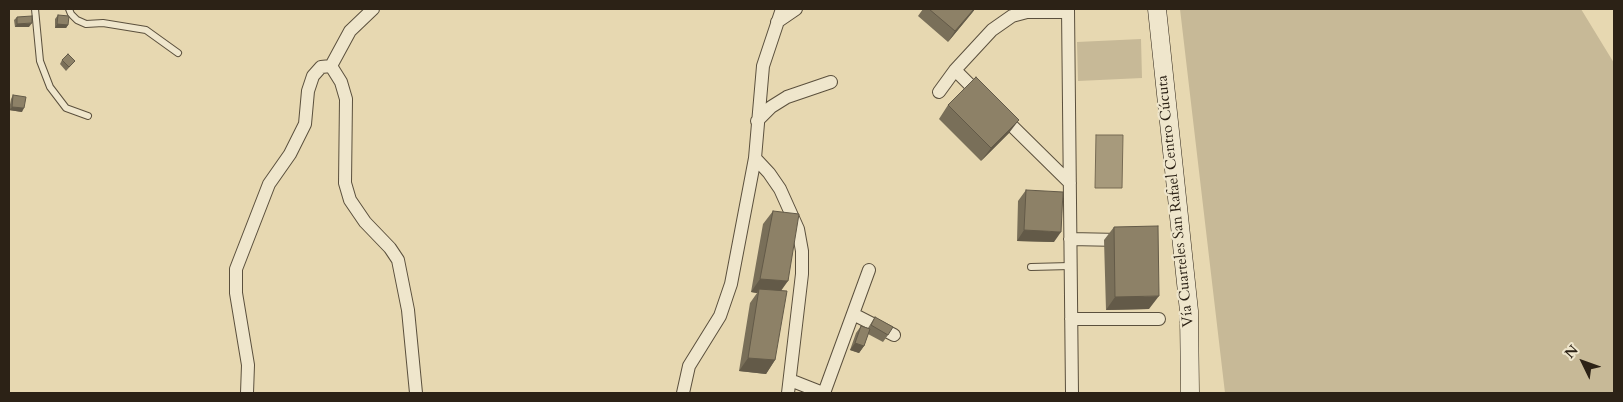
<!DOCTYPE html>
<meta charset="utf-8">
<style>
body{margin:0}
#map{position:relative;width:1623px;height:402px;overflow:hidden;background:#e7d8b1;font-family:Cardo,serif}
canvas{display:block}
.frame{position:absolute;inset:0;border:10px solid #2c2216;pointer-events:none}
.north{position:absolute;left:1558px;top:337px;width:50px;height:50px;-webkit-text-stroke:4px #efe6cc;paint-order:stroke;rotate:312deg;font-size:14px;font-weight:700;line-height:20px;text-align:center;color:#2c2216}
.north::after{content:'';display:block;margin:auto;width:18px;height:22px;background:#2c2216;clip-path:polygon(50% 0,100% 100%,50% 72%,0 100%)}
</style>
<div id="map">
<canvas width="1623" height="402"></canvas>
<div class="frame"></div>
<div class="north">N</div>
</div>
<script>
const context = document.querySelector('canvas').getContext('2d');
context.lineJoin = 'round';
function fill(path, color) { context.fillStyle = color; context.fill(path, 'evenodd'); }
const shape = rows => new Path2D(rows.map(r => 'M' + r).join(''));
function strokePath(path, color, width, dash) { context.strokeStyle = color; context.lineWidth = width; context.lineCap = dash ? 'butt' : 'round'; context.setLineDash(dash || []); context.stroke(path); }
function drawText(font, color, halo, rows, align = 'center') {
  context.font = font + ' Cardo,serif'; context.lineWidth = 4.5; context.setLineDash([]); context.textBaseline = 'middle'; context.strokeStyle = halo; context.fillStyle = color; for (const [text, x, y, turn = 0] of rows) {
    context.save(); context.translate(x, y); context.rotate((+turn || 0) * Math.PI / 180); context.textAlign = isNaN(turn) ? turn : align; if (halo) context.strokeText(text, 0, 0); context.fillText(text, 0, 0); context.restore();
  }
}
fill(shape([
 [1180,9,1581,9,1614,63,1614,393,1225,393],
 [1141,39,1142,78,1078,81,1077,42]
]), '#c7b997');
const water = shape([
 [1096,135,1123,135,1122,188,1095,188,1096,135]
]);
fill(water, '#a79a7c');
strokePath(water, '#766a53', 1);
const service = shape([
 [35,9,40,61,50,87,66,108,88,116],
 [69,9,71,14,77,20,86,24,103,23,146,30,178,53],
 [1031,267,1070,266]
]);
const minor = shape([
 [1068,9,1072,393],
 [777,22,796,9],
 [331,66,341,82,346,99,345,183,350,200,365,222,390,248,398,260,408,310,416,393],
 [331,66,350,31,373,9],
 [955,70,980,95],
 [939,92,955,70,992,30,1012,16,1027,12,1068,12],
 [1002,116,1070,183],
 [757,121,771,107,787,97,831,82],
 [755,158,769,173,780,189,798,229,802,251,802,274,788,393],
 [1070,239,1120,240],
 [853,314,894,335],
 [1071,319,1159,319],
 [790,380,823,393],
 [247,393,248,365,236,293,236,269,269,184,290,154,305,124,308,91,313,76,321,67,331,66],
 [683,393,689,366,720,316,731,284,755,158,763,66,782,9],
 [824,393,869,270]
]);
const secondary = shape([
 [1157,9,1189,311,1190,393]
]);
strokePath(service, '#5b503d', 8);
strokePath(minor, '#5b503d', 14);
strokePath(secondary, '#2c2216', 19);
strokePath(service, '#efe6cc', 6);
strokePath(minor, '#efe6cc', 12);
strokePath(secondary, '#efe6cc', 18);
fill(shape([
 [923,9,975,9,948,42,918,16],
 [58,15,68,25,66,28,55,28,55,19],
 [17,17,29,27,15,27,14,20],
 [62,60,75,61,66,71,60,64],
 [13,95,22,112,9,110,11,99],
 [948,105,1009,133,981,161,939,119],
 [1026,190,1054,242,1017,241,1018,201],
 [773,211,781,290,775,360,766,374,739,371,750,303,757,293,751,292,763,224],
 [1114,227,1149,309,1106,310,1104,240],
 [875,317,888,335,883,342,868,334,864,346,859,353,850,350,856,333,861,326,868,328]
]), '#796f59');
fill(shape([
 [974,9,975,9,972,13,948,42,955,31],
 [32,23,29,27,15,27,17,24],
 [57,24,68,25,66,28,55,28],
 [12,107,24,108,22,112,9,110],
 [1019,120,1009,133,981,161,991,148],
 [1024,230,1061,232,1054,242,1017,241],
 [760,279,788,281,778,295,759,289,757,293,751,292],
 [1159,296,1149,309,1106,310,1115,297],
 [855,343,864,346,859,353,850,350],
 [748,358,775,360,766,374,739,371]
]), '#635a48');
const building = shape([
 [929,9,974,9,955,31,929,9],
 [58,15,69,16,68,25,57,24,58,15],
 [32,16,32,23,17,24,17,17,32,16],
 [68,54,75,61,69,67,62,60,68,54],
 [976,77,1019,120,991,148,948,105,976,77],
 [13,95,26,97,24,108,12,107,13,95],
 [1026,190,1063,192,1061,232,1024,230,1026,190],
 [773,211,799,214,788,281,760,279,773,211],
 [1158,226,1159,296,1115,297,1114,227,1158,226],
 [759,289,787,291,775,360,748,358,759,289],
 [875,317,893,327,888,335,871,325,875,317],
 [861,326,870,329,864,346,855,343,861,326]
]);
fill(building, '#8d8167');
strokePath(building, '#635a48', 1);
drawText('15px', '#2c2216', '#efe6cc', [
 ["Vía Cuarteles San Rafael Centro Cúcuta",1176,201,-96]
]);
</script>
